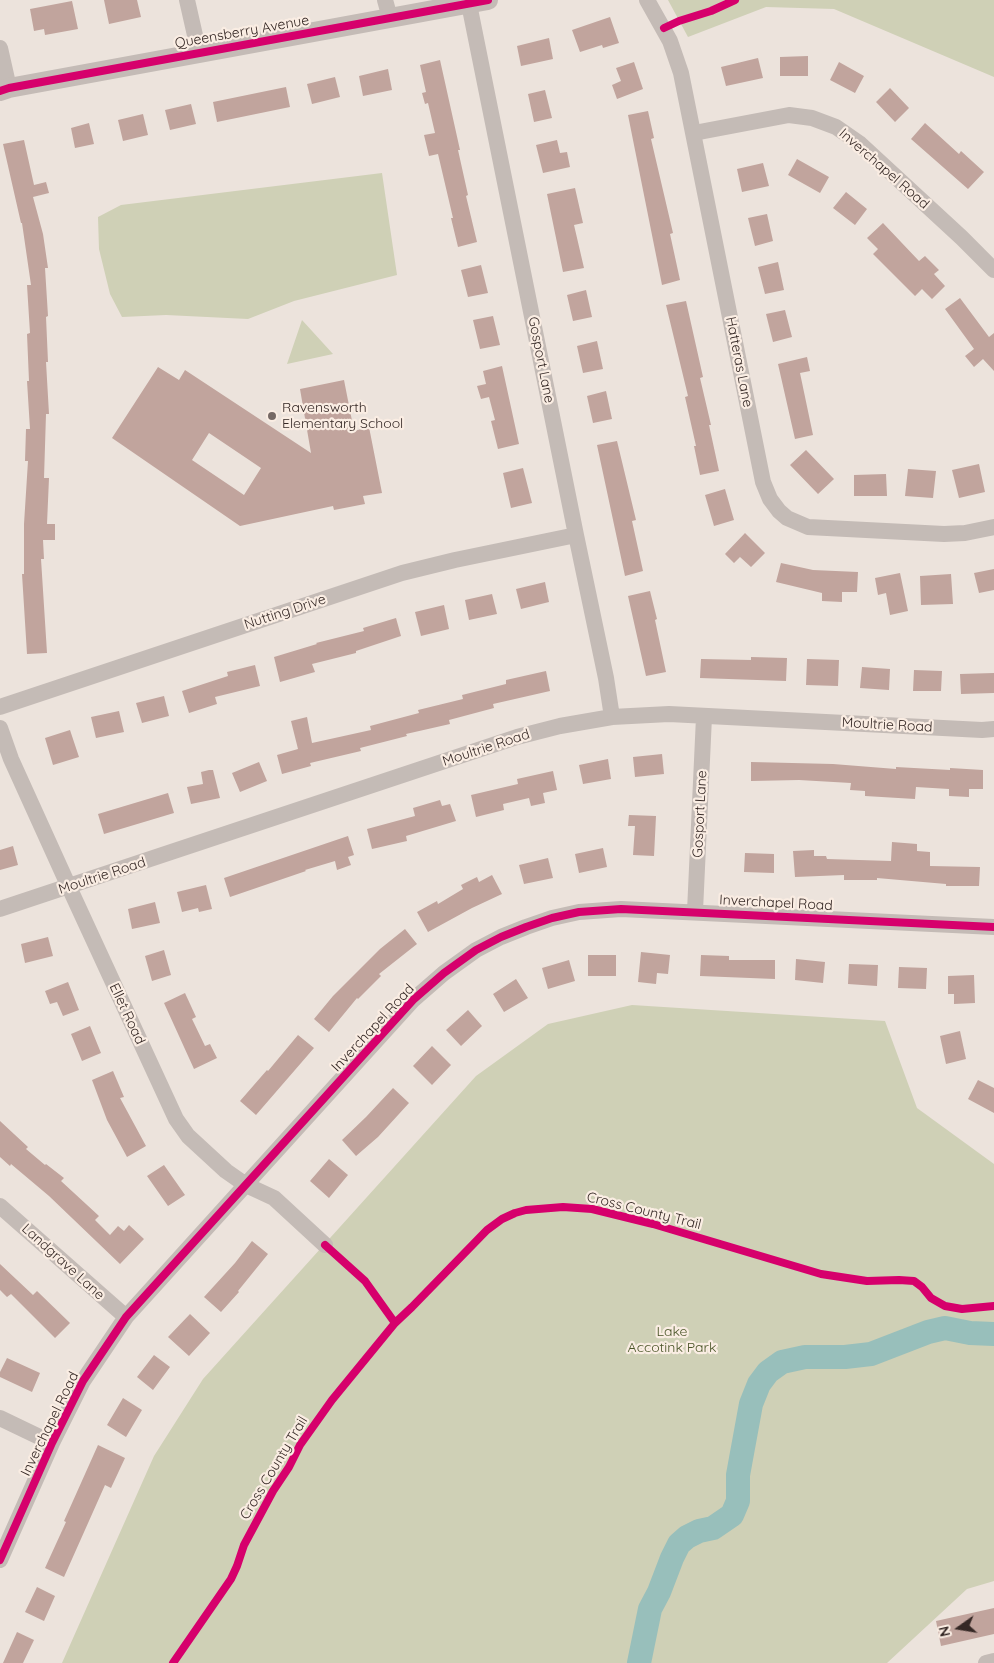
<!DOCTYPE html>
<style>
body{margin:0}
#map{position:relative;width:994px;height:1663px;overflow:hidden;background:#ece3dc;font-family:Quicksand,sans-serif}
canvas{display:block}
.north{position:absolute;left:934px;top:1603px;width:50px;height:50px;-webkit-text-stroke:4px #faede3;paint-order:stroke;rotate:257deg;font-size:14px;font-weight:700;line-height:20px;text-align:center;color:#352825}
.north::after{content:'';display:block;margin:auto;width:18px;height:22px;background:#352825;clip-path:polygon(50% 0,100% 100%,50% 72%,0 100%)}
</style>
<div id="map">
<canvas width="994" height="1663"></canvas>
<div class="north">N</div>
</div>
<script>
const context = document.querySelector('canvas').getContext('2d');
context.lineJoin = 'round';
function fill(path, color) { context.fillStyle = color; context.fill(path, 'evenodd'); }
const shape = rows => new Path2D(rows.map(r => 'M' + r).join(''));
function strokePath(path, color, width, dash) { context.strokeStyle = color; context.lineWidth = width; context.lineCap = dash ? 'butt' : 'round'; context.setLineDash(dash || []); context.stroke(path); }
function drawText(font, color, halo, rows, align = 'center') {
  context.font = font + ' Quicksand,sans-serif'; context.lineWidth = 4.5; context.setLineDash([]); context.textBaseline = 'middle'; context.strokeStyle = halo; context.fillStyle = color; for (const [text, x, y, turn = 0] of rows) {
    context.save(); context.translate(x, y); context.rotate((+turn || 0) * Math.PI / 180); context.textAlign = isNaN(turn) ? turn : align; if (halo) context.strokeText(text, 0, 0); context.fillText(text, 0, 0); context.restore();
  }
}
fill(shape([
 [668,0,994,0,994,77,834,9,766,7,688,37],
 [382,173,397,275,294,301,248,319,166,315,122,317,110,294,99,249,98,217,121,205],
 [302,320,333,354,287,364],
 [632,1005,885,1021,917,1108,994,1164,994,1581,967,1589,887,1663,62,1663,154,1456,203,1379,476,1076,548,1024]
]), '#cfd0b6');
strokePath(shape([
 [639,1663,650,1609,659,1592,672,1558,679,1544,687,1537,699,1531,713,1528,732,1515,738,1501,738,1475,751,1404,759,1384,768,1372,782,1362,805,1357,845,1357,871,1354,928,1332,945,1328,970,1333,994,1334]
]), '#98bfbb', 24);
fill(shape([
 [104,0,137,0,141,17,109,24],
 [72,1,78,29,45,35,44,29,34,31,30,9],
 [610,17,619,43,603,48,602,45,580,52,572,30],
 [549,38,553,59,521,66,517,46],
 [808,56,808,76,780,76,780,57],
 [758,58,763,78,726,86,721,67],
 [440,60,460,150,458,150,468,195,466,196,477,242,458,247,451,218,453,218,438,154,429,156,424,135,435,133,428,103,425,104,422,93,426,92,420,65],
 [634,62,643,89,617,99,612,85,621,81,616,68],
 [839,62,864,76,855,93,830,80],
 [388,69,392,90,363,96,359,76],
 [335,77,340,97,312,104,307,84],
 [286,87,290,107,217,122,213,102],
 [890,88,909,108,895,122,876,102],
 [545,90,552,118,534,122,528,94],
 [191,104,196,124,170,130,165,110],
 [648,111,654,138,651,139,673,233,670,234,680,280,662,285,628,115],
 [143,114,148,135,123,141,118,120],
 [89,123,94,144,75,148,71,128],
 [925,123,959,154,961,151,984,172,968,189,911,139],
 [24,140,34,185,46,182,49,193,33,197,43,234,48,268,45,268,48,316,46,317,48,362,46,362,49,414,46,414,44,478,49,478,47,524,55,524,55,540,43,540,44,559,41,559,47,653,27,654,22,574,24,574,24,524,28,461,25,461,26,429,30,429,27,381,29,381,27,334,30,333,27,285,31,285,22,223,21,223,3,144],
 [557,140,560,153,567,152,570,167,543,173,536,145],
 [797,159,829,177,820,193,788,175],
 [763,163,769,186,742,192,737,169],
 [575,188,583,223,574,225,584,268,563,272,547,194],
 [846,192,867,209,855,225,833,208],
 [767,214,773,241,755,246,748,218],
 [883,223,919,261,925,256,939,270,934,274,945,286,932,299,922,289,915,296,873,254,878,249,867,238],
 [778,262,784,290,765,294,758,267],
 [481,265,488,293,468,297,461,270],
 [586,290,592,317,573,321,567,295],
 [960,298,989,337,994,333,994,371,983,359,974,367,965,356,974,349,945,309],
 [686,301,703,377,700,378,711,425,709,425,719,471,700,475,694,446,696,446,685,397,688,396,666,305],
 [785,310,792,337,773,342,766,314],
 [493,316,500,345,480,349,473,320],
 [597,341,603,369,583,373,577,346],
 [807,357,810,371,800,373,813,435,795,439,778,364],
 [502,366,519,444,498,449,491,421,495,420,489,397,481,399,477,386,486,384,483,371],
 [158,367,179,380,185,370,311,453,300,389,344,380,354,431,369,427,382,493,363,496,365,504,334,510,333,506,240,526,112,438],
 [209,433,261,468,244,495,192,460],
 [606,391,612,419,593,423,587,396],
 [617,441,636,520,632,521,643,571,625,576,597,445],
 [806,450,834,479,818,494,790,465],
 [979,464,985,492,959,498,952,470],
 [523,468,532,503,511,508,503,473],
 [908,469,936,471,933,498,905,496],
 [886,474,887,496,854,496,854,475],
 [725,489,734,520,714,526,705,495],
 [745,533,765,553,751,567,740,557,734,563,725,554],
 [781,563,813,570,858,572,857,592,842,592,842,602,822,601,822,593,776,582],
 [994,569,994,590,979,593,974,573],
 [900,573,908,611,890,615,886,593,878,595,875,578],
 [951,574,953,604,921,605,920,576],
 [545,582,549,602,521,609,516,589],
 [650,591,657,619,655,620,666,672,646,676,628,596],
 [492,594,497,614,469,620,465,600],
 [444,605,449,629,421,636,415,612],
 [396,618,401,636,356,651,356,653,312,664,315,672,280,682,274,657,317,644,316,643,364,631,363,628],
 [751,657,787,658,786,681,700,678,701,659,751,660],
 [807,659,839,660,838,686,806,685],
 [255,665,260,686,215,697,217,704,189,713,182,691,228,676,227,672],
 [862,667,890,669,889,690,860,688],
 [914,670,942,671,941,691,913,691],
 [546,671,550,691,493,704,494,708,449,720,450,724,406,734,407,736,360,748,361,751,310,763,311,766,282,774,277,755,298,749,291,721,307,717,312,743,371,730,370,726,419,713,418,710,463,699,462,695,506,684,506,680],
 [994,673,994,693,961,694,960,674],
 [164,696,169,716,142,723,136,703],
 [119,711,124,732,96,738,91,717],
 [70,730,79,757,53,765,45,738],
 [662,754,664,774,635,777,633,757],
 [608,759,611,779,583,784,579,765],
 [259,762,267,781,240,792,232,773],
 [751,762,833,764,896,769,896,767,950,770,950,768,983,770,983,789,969,789,969,797,949,796,949,789,916,787,915,799,865,796,865,791,850,790,851,783,799,780,751,781],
 [209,770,213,770,220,798,191,804,187,787,203,784,201,772],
 [553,771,557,790,543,793,545,803,531,806,529,798,503,804,504,810,476,817,471,795,518,784,517,779],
 [168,793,174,813,104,834,98,814],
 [440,800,442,806,450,804,456,821,406,836,407,841,372,849,367,829,415,816,413,808],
 [629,815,656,816,654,856,633,855,635,826,628,826],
 [348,836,354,855,348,857,351,865,337,870,335,861,305,870,306,871,230,897,224,878],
 [892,842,917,844,917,851,930,852,930,866,980,867,979,886,946,886,946,884,877,878,877,880,844,880,844,875,795,877,793,851,814,850,814,856,826,856,827,859,891,861],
 [13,846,18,865,0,870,0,850],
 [603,848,607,867,579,873,575,854],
 [745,853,774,854,774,873,744,872],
 [548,858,553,878,524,884,519,865],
 [492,875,502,894,472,908,428,932,417,912,437,901,438,904,463,889,461,885,477,877,479,882],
 [206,885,212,909,199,912,198,908,182,912,177,892],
 [155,902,160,923,132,929,128,909],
 [405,929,417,944,379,974,381,976,358,999,357,998,329,1032,314,1019,333,996,380,949],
 [48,937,53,956,25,963,21,944],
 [164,950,171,975,152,981,145,956],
 [641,952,670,955,668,974,657,973,656,984,638,982],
 [588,955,616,955,616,976,588,976],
 [701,955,729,956,729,960,775,960,775,979,700,976],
 [796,959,825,962,823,983,795,980],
 [569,960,575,981,548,989,542,968],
 [849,964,878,965,877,986,848,984],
 [899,967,927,968,926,989,898,988],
 [974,975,975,1003,954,1004,954,994,948,994,948,976],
 [516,979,528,998,504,1012,493,994],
 [68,982,79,1010,63,1016,57,1002,50,1004,45,991],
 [185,993,196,1017,192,1019,205,1046,210,1044,217,1058,194,1069,164,1003],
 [468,1010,482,1026,461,1046,446,1030],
 [90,1026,101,1053,82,1061,71,1034],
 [960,1031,966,1059,946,1064,940,1036],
 [298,1035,314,1048,256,1115,240,1101,267,1070,268,1071],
 [432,1046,451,1065,432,1085,413,1066],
 [113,1071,124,1097,120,1098,146,1146,127,1157,107,1120,92,1080],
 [978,1080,994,1088,994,1113,968,1099],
 [393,1088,409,1103,378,1137,356,1156,342,1140,366,1117],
 [0,1121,28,1147,26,1149,45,1165,46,1164,64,1178,61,1181,99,1216,95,1220,110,1235,118,1226,124,1231,129,1225,144,1239,120,1264,49,1196,11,1164,10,1166,0,1157],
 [329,1159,348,1175,329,1198,310,1181],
 [164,1165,185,1195,168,1206,147,1176],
 [252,1241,268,1254,238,1291,239,1292,221,1312,204,1297,235,1263],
 [0,1264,33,1295,37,1291,70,1323,55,1338,11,1294,7,1297,0,1290],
 [190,1314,210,1333,189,1356,168,1337],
 [154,1355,170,1367,153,1390,137,1377],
 [7,1358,40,1373,32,1392,0,1377,0,1372],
 [123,1398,142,1410,126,1437,107,1425],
 [98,1445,125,1458,111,1488,105,1485,64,1577,45,1568,66,1522,64,1521],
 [37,1587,55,1596,44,1621,25,1612],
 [994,1608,994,1634,941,1646,936,1621],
 [17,1632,34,1640,23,1663,3,1663]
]), '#c1a49d');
strokePath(shape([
 [187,0,199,53],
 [385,0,390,18],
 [647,0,670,41,681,73,763,482,770,499,779,511,787,518,808,527,944,534,965,533,994,527],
 [469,4,576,535,606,678,612,717],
 [0,48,9,88],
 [694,133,789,115,812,118,836,127,859,143,962,238,994,270],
 [0,707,402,573,455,560,576,535],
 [0,728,11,759,69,887,176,1119,188,1136,226,1171,246,1185,274,1198,325,1245],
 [0,909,517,737,560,726,612,717,669,714,982,730,994,729],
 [695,911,704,717],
 [0,1206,126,1317],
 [0,1418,52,1443],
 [0,1560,52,1443,83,1381,126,1317,413,1000,444,973,476,950,501,937,526,927,552,918,579,912,621,909,994,927],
 [986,1663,994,1661]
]), '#c4bbb6', 16);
strokePath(shape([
 [0,91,9,88,488,0]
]), '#c4bbb6', 20);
strokePath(shape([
 [664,28,679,21,711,11,735,0],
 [0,91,9,88,488,0],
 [325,1245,365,1281,395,1323],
 [0,1560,52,1443,83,1381,126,1317,413,1000,444,973,476,950,501,937,526,927,552,918,579,912,621,909,994,927],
 [173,1663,231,1579,237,1566,244,1545,273,1491,289,1467,300,1445,332,1400,395,1323,412,1307,487,1230,502,1219,515,1213,526,1210,563,1207,592,1209,653,1224,821,1274,867,1281,899,1280,914,1281,922,1287,931,1298,945,1306,962,1309,994,1306]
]), '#d6006c', 8);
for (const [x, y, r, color] of [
 [272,416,5,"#756965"]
]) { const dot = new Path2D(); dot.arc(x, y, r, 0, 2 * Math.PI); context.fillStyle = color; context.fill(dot); strokePath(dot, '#faede3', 2); }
drawText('14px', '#352825', '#faede3', [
 ["Queensberry Avenue",242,32,-10],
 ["Inverchapel Road",884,169,41],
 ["Gosport Lane",541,360,79],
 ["Hatteras Lane",739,362,79],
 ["Nutting Drive",285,612,-18],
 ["Moultrie Road",887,725,3],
 ["Moultrie Road",486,748,-18],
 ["Gosport Lane",700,814,-87],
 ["Moultrie Road",102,876,-18],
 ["Inverchapel Road",776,903,3],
 ["Ellet Road",127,1014,65],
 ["Inverchapel Road",373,1028,-47],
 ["Cross County Trail",644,1211,14],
 ["Landgrave Lane",63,1262,42],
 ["Inverchapel Road",50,1424,-64],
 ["Cross County Trail",274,1468,-59]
]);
drawText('14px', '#352825', '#faede3', [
 ["Ravensworth",282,408],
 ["Elementary School",282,424]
], 'left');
drawText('14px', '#495427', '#faede3', [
 ["Lake",672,1332],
 ["Accotink Park",672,1348]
]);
</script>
